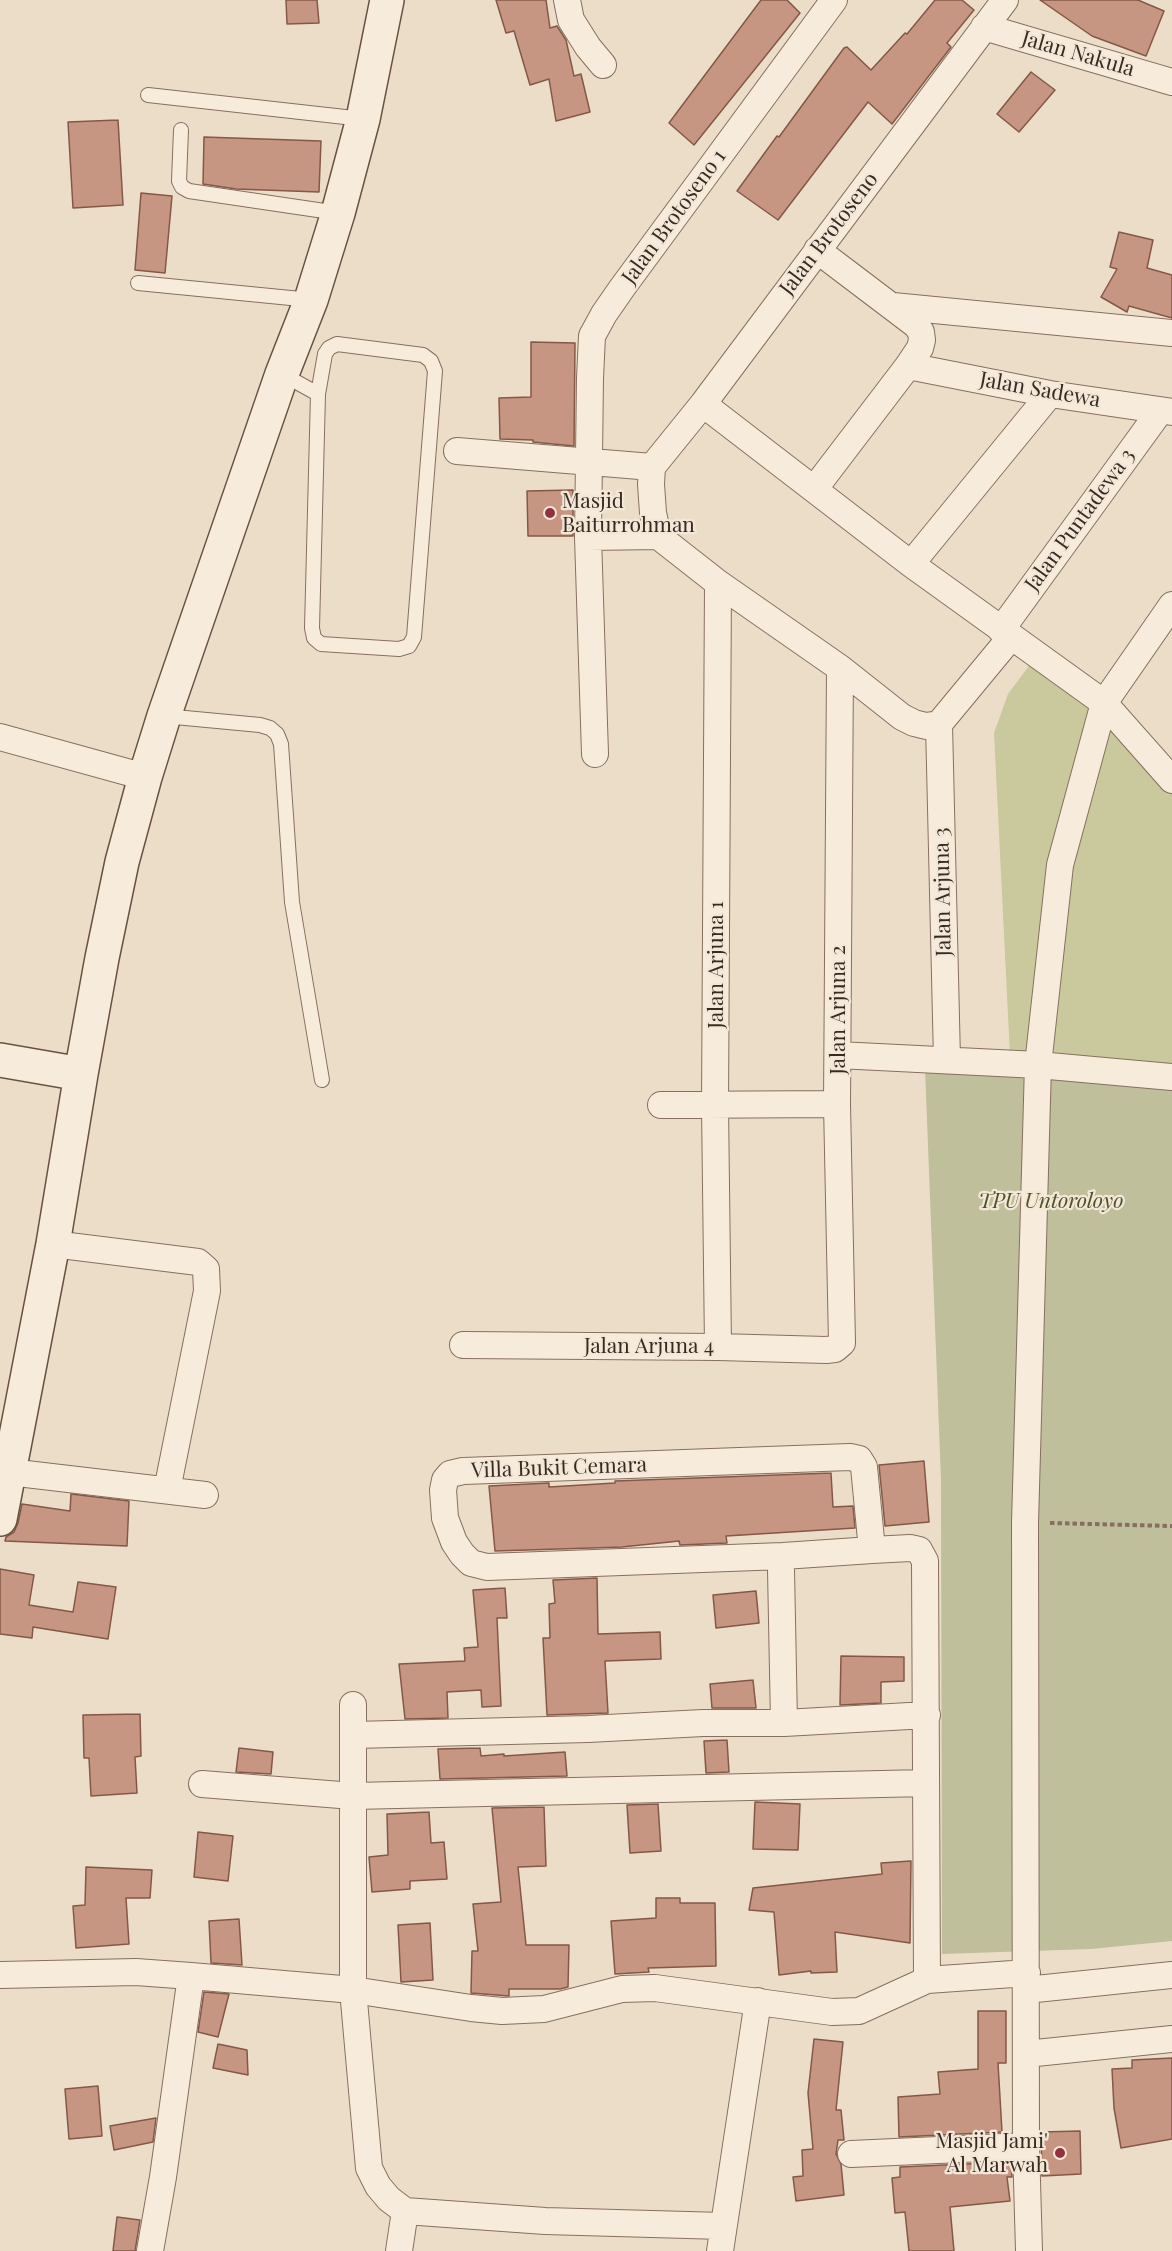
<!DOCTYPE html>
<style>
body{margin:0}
canvas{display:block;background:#ecddc9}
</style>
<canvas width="1172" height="2251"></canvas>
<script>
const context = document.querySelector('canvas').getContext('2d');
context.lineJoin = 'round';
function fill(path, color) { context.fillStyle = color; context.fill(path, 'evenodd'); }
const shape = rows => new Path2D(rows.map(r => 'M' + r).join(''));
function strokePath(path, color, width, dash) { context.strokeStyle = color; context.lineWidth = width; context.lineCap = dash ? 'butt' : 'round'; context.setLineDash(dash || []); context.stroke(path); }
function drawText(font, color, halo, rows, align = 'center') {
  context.font = font + ' "Playfair Display",serif'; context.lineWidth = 4.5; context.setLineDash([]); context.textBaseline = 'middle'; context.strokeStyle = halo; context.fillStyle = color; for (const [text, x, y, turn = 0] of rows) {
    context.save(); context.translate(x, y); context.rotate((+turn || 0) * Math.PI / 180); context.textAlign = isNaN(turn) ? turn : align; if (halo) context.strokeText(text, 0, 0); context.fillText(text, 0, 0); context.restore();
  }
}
fill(shape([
 [1031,663,1082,699,1130,744,1172,794,1172,1068,1010,1056,994,733,1008,694]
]), '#c9c99d');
fill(shape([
 [925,1069,1172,1090,1172,1941,1091,1949,942,1954,941,1480]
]), '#bfbf9c');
const building = shape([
 [286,0,317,0,319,23,287,24,286,0],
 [496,0,546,0,550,28,557,26,566,40,574,76,581,74,590,112,556,121,549,79,530,85,514,31,506,33,496,0],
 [761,0,787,0,800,13,694,145,669,123,761,0],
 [935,0,962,0,974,10,947,43,951,47,892,124,868,102,778,220,737,191,777,136,779,137,844,48,847,47,871,70,905,33,907,34,935,0],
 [1040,0,1138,0,1164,11,1146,56,1092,36,1040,0],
 [1031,72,1055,90,1019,132,997,114,1031,72],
 [118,120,123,205,73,208,68,122,118,120],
 [204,137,321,141,319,192,236,189,203,184,204,137],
 [141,193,172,196,165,273,135,270,141,193],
 [1119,232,1153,240,1147,268,1172,275,1172,318,1129,306,1127,312,1101,297,1117,269,1110,267,1119,232],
 [531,342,575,343,574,446,533,442,533,440,500,439,499,398,531,397,531,342],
 [573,490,573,536,528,536,527,491,573,490],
 [924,1461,929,1522,885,1526,879,1465,924,1461],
 [831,1473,833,1507,853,1506,855,1528,726,1536,727,1543,680,1545,679,1541,622,1547,495,1551,489,1486,549,1483,549,1487,615,1483,615,1481,831,1473],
 [71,1494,129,1501,127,1546,5,1541,6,1537,14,1532,18,1523,22,1504,70,1511,71,1494],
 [0,1569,34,1575,29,1605,73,1612,78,1582,116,1587,108,1639,33,1627,32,1638,0,1634,0,1569],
 [597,1578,598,1634,660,1632,661,1659,605,1661,608,1713,547,1715,543,1638,550,1638,549,1604,555,1603,553,1580,597,1578],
 [505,1588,507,1618,497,1618,501,1706,482,1707,481,1690,447,1692,448,1718,405,1719,399,1664,465,1661,464,1648,478,1647,473,1590,505,1588],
 [756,1591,759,1623,716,1628,713,1595,756,1591],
 [841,1656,904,1657,904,1681,881,1682,881,1703,840,1705,841,1656],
 [753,1680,756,1708,712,1708,710,1684,753,1680],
 [140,1714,141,1756,135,1757,137,1793,91,1796,89,1758,84,1758,83,1715,140,1714],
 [727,1740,729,1772,706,1773,704,1741,727,1740],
 [239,1748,273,1752,271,1774,236,1772,239,1748],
 [480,1748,481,1756,504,1754,504,1756,565,1752,567,1776,440,1779,438,1749,480,1748],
 [755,1802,800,1804,798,1850,753,1849,755,1802],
 [658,1804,661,1851,630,1853,627,1805,658,1804],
 [544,1807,546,1866,518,1867,526,1945,569,1945,568,1987,560,1989,509,1989,509,1996,471,1993,472,1951,478,1951,473,1904,501,1902,492,1808,544,1807],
 [429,1812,431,1843,444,1842,447,1879,410,1881,410,1889,372,1892,369,1857,388,1855,387,1814,429,1812],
 [198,1832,233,1836,228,1881,194,1877,198,1832],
 [911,1861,910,1943,835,1932,837,1972,811,1973,811,1971,779,1975,774,1912,749,1910,753,1888,882,1874,881,1863,911,1861],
 [86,1867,152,1870,150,1898,126,1898,129,1944,76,1948,73,1906,85,1905,86,1867],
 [656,1898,680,1898,680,1903,715,1903,716,1966,648,1968,649,1972,615,1974,611,1921,656,1918,656,1898],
 [239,1919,242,1965,211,1963,209,1921,239,1919],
 [430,1923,433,1980,401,1982,398,1925,430,1923],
 [204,1992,229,1994,218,2037,198,2032,204,1992],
 [978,2011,1006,2011,1006,2063,998,2063,1002,2132,899,2137,898,2097,940,2094,938,2072,978,2069,978,2011],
 [814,2039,843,2042,836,2110,841,2110,844,2140,838,2140,836,2154,841,2164,844,2195,796,2201,793,2177,803,2176,802,2150,813,2149,808,2093,814,2039],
 [218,2044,247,2050,248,2075,213,2068,218,2044],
 [1172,2058,1172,2139,1121,2148,1114,2108,1112,2069,1132,2068,1132,2060,1172,2058],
 [98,2086,102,2136,69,2139,65,2089,98,2086],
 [156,2118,153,2142,114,2150,110,2126,156,2118],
 [1080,2131,1081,2174,1042,2176,1041,2132,1080,2131],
 [1011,2162,1012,2177,1007,2177,1010,2201,950,2207,954,2251,909,2251,905,2212,895,2213,892,2178,900,2177,900,2167,1011,2162],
 [117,2217,140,2220,135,2251,113,2251,117,2217]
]);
fill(building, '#c79682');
strokePath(building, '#845847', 1.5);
const lane = shape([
 [148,95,363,119],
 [181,130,179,181,182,187,189,191,338,213],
 [138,283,311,300],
 [282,374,318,394,312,628,314,638,321,644,399,649,409,646,414,637,435,371,431,361,423,355,337,344,329,348,325,354,318,394],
 [164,716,260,725,270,728,277,734,281,744,292,902,322,1080]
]);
const street = shape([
 [567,0,571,20,588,47,603,65],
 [984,27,1172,82],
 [893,306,1172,333],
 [908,366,1050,394,1172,412],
 [703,404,911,564,1104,703,1172,780],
 [457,451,652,467],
 [652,467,703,404,1005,0],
 [652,467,651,484,653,513,658,536,718,583,840,668,902,717,914,723,926,726,939,724,1011,637],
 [815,488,908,366,920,348,922,340,921,332,916,325,817,250],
 [588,537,658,536],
 [911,564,1050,394],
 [1001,630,1160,411],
 [939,724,947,1060],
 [0,737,145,777],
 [595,754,588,537,590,378,592,336,604,314,622,288,834,0],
 [838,1055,1038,1065,1172,1077],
 [661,1105,837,1104],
 [53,1244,198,1262,206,1269,207,1291,167,1490],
 [463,1345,718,1347,826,1350,835,1349,842,1343,837,1104,840,668],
 [718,1347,715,1105,718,583],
 [9,1472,205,1495],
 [872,1550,783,1556,487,1567,471,1563,462,1554,454,1542,445,1518,443,1490,445,1480,450,1474,463,1471,850,1457,859,1459,864,1467,872,1550,910,1548,919,1550,925,1561,927,1980],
 [781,1569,784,1723],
 [353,1705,353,1990,367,2146,369,2168,378,2186,389,2199,405,2211,545,2221,723,2226],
 [354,1735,588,1729,703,1723,784,1723,927,1715],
 [202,1784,353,1796,926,1783],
 [0,1975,136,1972,191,1976,353,1990,471,2008,502,2011,544,2009,622,1989,655,1988,832,2012,859,2011,927,1980,1027,1973],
 [1026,1990,1172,1975],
 [1026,2054,1172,2039],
 [851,2154,1026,2146],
 [150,2251,163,2177,191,1976],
 [399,2251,405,2211],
 [720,2251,758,2001],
 [1029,2251,1026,2146,1025,1523,1038,1065,1060,865,1104,703,1172,605]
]);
const secondary = shape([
 [0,1060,81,1074],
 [0,1519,53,1244,81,1074,102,958,122,862,145,777,164,716,282,374,311,300,338,213,363,119,387,0]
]);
strokePath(lane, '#876f5f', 16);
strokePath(street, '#876f5f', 28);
strokePath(secondary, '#695142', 36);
strokePath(shape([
 [1050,1523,1172,1526]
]), '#876f5f', 4, [4.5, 3]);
strokePath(lane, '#f7ecdc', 14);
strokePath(street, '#f7ecdc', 26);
strokePath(secondary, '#f7ecdc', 33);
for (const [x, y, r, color] of [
 [550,513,6,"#91333f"],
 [1060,2153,6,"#91333f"]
]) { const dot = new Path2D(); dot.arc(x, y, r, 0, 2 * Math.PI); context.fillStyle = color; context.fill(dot); strokePath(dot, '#f3e8d8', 2); }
drawText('21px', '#382a21', '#f3e8d8', [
 ["Jalan Nakula",1078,54,16],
 ["Jalan Brotoseno 1",674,217,-54],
 ["Jalan Brotoseno",829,234,-53],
 ["Jalan Sadewa",1040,390,10],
 ["Jalan Puntadewa 3",1080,520,-54],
 ["Jalan Arjuna 3",943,892,-91],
 ["Jalan Arjuna 1",716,965,-90],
 ["Jalan Arjuna 2",838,1010,-90],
 ["Jalan Arjuna 4",649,1346],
 ["Villa Bukit Cemara",559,1468,-2]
]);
drawText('21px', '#382a21', '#f3e8d8', [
 ["Masjid",562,501],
 ["Baiturrohman",562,525],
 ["Masjid Jami'",1048,2141,"right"],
 ["Al Marwah",1048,2165,"right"]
], 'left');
drawText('italic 21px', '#4e5329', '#f3e8d8', [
 ["TPU Untoroloyo",1051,1201]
]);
</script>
